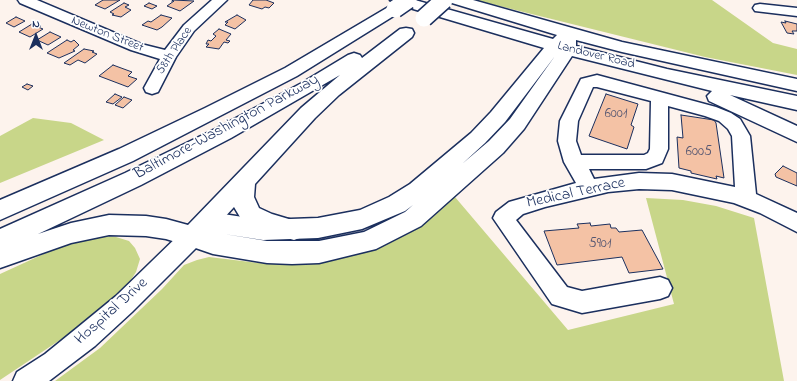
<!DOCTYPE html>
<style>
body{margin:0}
#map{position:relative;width:797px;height:381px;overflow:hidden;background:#fdf3ed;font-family:"Indie Flower",sans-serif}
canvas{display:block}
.north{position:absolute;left:16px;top:16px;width:40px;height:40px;-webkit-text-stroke:3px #fff;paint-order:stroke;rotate:0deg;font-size:11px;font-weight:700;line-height:16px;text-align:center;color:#1b2f5e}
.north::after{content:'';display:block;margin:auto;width:14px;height:18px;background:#1b2f5e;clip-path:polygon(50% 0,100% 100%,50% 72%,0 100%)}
</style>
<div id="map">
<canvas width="797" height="381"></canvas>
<div class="north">N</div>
</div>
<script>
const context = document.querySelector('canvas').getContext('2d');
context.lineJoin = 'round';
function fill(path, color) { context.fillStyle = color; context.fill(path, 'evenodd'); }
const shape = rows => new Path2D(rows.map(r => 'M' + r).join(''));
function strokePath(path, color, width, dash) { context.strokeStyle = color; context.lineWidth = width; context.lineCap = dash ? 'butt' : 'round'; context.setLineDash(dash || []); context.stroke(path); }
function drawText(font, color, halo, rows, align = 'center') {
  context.font = font + ' "Indie Flower",sans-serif'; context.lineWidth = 3.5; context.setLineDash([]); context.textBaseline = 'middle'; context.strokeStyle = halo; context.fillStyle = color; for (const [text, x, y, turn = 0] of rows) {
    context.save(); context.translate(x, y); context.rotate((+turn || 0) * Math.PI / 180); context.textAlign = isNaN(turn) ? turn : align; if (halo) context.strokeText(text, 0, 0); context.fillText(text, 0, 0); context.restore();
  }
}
fill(shape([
 [475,0,712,0,773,43,797,49,797,75,705,57],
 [33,118,71,123,104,140,0,183,0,136],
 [455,197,568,330,674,304,646,198,683,200,716,206,754,218,784,381,55,381,100,348,162,289,184,265,197,260,209,257,267,264,296,264,352,256,377,248,409,233,434,216],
 [95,236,116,237,129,241,135,248,140,259,136,272,127,286,81,326,0,380,0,274,72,241]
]), '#c8d689');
const building = shape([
 [103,0,120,0,105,9,95,5,103,0],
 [253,0,266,0,274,3,269,8,265,7,262,9,249,5,253,0],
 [172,1,173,0,194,1,180,11,167,6,174,1,172,1],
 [124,3,129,5,125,7,131,10,121,17,112,15,114,14,110,12,124,3],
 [149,3,157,6,152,9,144,6,149,3],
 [161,15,172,18,162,27,157,30,142,25,148,21,151,22,161,15],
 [237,15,246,20,235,29,225,25,228,22,225,22,237,15],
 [16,17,25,21,14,27,6,23,16,17],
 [785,21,797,24,797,31,792,31,794,34,787,33,781,22,786,23,785,21],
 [32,24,36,26,38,25,41,26,38,27,43,29,30,37,19,32,32,24],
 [219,29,231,34,226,40,230,41,228,43,224,42,219,49,206,47,209,44,206,44,208,40,211,41,216,36,213,34,219,29],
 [50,32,61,37,48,45,37,40,50,32],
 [67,40,71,42,74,40,79,45,73,50,75,51,59,58,47,53,67,40],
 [84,49,94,51,92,52,97,54,85,63,78,60,70,65,64,63,84,49],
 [113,65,132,72,128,76,137,79,128,87,99,76,113,65],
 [27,84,33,86,28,90,22,87,27,84],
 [115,94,122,97,113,104,106,102,115,94],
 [606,94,638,104,631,125,634,127,627,149,589,136,606,94],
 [124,97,132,100,123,108,115,105,124,97],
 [681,115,714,120,716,123,724,178,716,176,717,179,691,173,691,171,679,168,677,137,683,138,681,115],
 [783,166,797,173,797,186,776,177,775,174,783,166],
 [590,223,591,226,610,224,611,228,616,228,619,232,642,230,663,269,629,273,622,257,557,265,544,231,579,228,577,224,590,223]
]);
fill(building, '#f4c2a5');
strokePath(building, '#1b2f5e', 1);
const minor = shape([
 [18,0,37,0,141,44,165,50,184,25,212,0,227,0,194,31,176,57,158,92,152,94,146,92,144,88,160,59,131,50,20,3,18,0],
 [760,4,797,8,797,16,755,11,753,8,755,5,760,4],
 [597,75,716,107,731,113,740,119,750,136,756,194,797,213,797,232,760,213,734,203,672,190,639,189,608,192,545,207,523,214,516,220,567,287,582,291,660,277,668,280,672,288,668,296,660,299,582,313,552,304,493,218,496,212,509,202,576,183,564,162,558,141,560,121,581,79,597,75],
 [593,87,597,87,651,101,650,149,648,153,644,155,581,155,576,141,578,121,593,87],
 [668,106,705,116,719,121,728,129,732,136,735,187,672,174,639,173,594,179,589,169,646,169,662,163,668,149,668,106],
 [192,228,200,230,203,237,200,244,132,312,95,346,49,381,13,381,17,372,45,354,77,328,116,296,184,230,192,228]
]);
const major = shape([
 [390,0,415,0,553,39,557,35,452,3,449,0,473,0,622,42,797,79,797,91,622,52,576,40,576,46,667,69,797,96,797,110,730,95,797,126,797,142,709,101,707,96,712,91,572,56,524,129,503,153,421,226,376,249,319,263,292,264,267,263,213,254,184,244,180,237,184,230,223,214,263,220,318,218,360,210,389,197,410,184,471,133,491,112,544,48,393,3,390,0],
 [555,56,510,119,489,141,462,164,485,143,505,122,555,56],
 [413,205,405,212,364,232,319,241,267,241,224,234,263,240,318,238,362,229,405,211,413,205]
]);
const highway = shape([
 [395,4,400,6,403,9,400,12,297,76,133,161,0,220,0,200,119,149,205,108,285,68,390,6,395,4],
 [406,28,412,29,414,33,412,37,339,95,315,118,255,184,254,197,259,208,272,214,302,223,306,230,302,237,294,240,260,230,243,222,234,207,200,244,192,247,166,239,146,236,109,235,71,243,0,268,0,229,125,173,217,128,300,84,348,55,354,53,360,55,362,58,400,29,406,28],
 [340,75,301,108,188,225,166,219,146,216,109,215,71,223,38,234,141,185,231,138,340,75]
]);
strokePath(minor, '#1b2f5e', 3);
strokePath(major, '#1b2f5e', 3);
strokePath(highway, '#1b2f5e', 3);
fill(minor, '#fff');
fill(major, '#fff');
fill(highway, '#fff');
const highwayBridge = shape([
 [395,9,408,0],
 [424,18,444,0]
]);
strokePath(highwayBridge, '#1b2f5e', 20, []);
strokePath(highwayBridge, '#fff', 17);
drawText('13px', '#1b2f5e', '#fff', [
 ["Newton Street",107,35,22],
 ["58th Place",175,51,-56],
 ["Landover Road",596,56,14]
]);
drawText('14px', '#515470', null, [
 ["6001",616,115],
 ["6005",699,153],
 ["5901",600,245]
]);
drawText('16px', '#1b2f5e', '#fff', [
 ["Baltimore-Washington Parkway",227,128,-28],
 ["Medical Terrace",576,194,-12],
 ["Hospital Drive",112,312,-42]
]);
</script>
